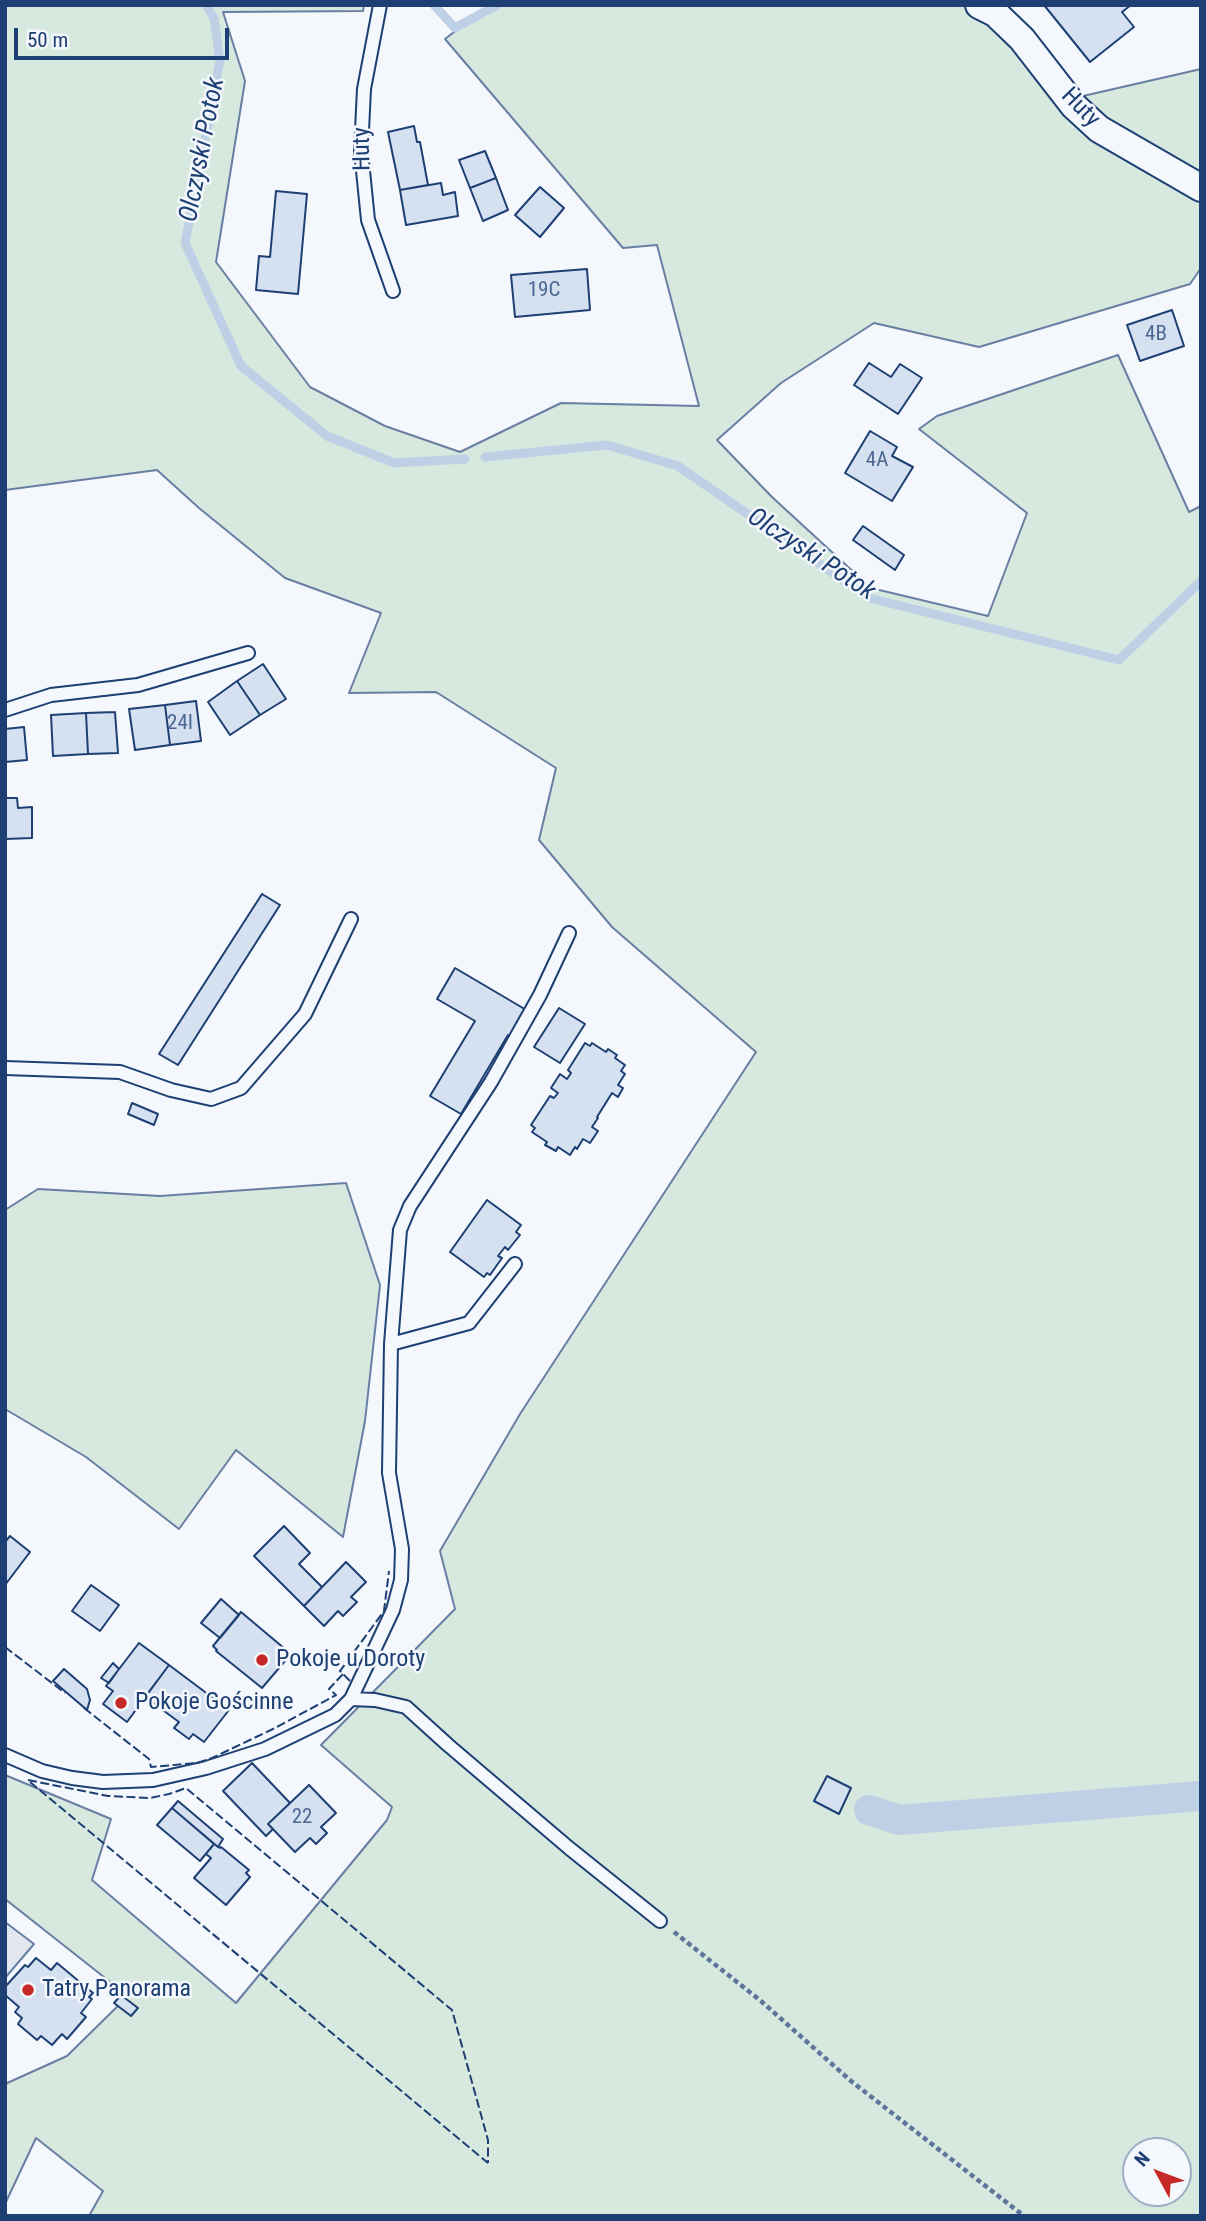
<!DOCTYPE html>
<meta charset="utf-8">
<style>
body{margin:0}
#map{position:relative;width:1206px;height:2221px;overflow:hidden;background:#f4f7fb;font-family:"Roboto Condensed",sans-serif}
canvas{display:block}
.frame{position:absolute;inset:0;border:7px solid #1d3f73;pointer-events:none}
.north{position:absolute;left:1122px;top:2137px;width:70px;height:70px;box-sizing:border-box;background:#f4f7fb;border:2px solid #9eadc5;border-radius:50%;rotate:311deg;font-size:19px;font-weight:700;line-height:28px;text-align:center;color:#1d3f73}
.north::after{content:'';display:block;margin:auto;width:24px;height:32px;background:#c62828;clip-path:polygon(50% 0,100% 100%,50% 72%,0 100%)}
.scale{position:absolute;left:14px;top:28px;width:215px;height:32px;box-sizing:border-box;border:4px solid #1d3f73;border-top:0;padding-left:9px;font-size:21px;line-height:24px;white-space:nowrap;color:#1d3f73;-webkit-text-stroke:5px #f4f7fb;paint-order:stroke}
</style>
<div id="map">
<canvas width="1206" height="2221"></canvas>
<div class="frame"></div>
<div class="north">N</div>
<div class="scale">50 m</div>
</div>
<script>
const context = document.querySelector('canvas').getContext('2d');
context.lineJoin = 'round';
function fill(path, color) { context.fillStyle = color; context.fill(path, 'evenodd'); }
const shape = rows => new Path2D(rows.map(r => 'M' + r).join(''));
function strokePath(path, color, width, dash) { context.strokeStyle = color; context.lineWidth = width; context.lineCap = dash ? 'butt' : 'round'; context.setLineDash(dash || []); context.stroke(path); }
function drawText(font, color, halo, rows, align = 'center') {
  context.font = font + ' "Roboto Condensed",sans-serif'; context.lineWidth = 5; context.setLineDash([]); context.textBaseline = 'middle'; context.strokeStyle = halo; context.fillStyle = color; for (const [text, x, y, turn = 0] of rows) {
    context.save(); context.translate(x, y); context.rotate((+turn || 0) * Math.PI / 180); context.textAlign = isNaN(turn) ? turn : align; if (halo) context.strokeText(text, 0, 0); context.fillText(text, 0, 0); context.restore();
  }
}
const green = shape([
 [5,5,364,5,363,11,223,12,245,81,216,262,310,387,385,426,460,452,561,403,699,406,657,245,623,248,445,39,489,5,959,5,967,6,1083,96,1201,69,1201,268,1190,284,979,347,874,323,781,383,717,440,772,497,871,588,988,616,1027,513,919,429,937,416,1118,355,1189,512,1201,506,1201,2216,89,2216,103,2191,36,2138,5,2204,5,2084,67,2056,128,1996,5,1899,5,1775,111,1819,92,1880,236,2003,387,1820,392,1807,321,1745,455,1609,440,1551,520,1414,756,1052,612,927,539,840,556,768,436,692,349,693,381,613,285,578,199,508,157,470,5,490,5,5],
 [1136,2151,1178,2151,1178,2193,1136,2193,1136,2151],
 [346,1183,380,1285,365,1421,343,1537,236,1450,179,1529,86,1457,5,1409,5,1210,38,1189,160,1196,346,1183]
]);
fill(green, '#d7e8df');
strokePath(green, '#687fa3', 2);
const parking = shape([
 [5,1922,34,1944,5,1978,5,1922]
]);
fill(parking, '#e3e8f0');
strokePath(parking, '#687fa3', 2);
strokePath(shape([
 [206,5,214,18,220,61,185,243,241,366,327,436,394,463,465,459],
 [434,5,455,28,497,5],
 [485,457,607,445,678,466,869,598,1119,660,1201,581]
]), '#bed0e5', 9);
strokePath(shape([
 [869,1810,899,1820,1201,1796]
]), '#bed0e5', 30);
const building = shape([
 [1044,5,1131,5,1122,12,1134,27,1090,62,1044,5],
 [414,126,417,142,420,142,428,185,400,190,388,132,414,126],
 [485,151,496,178,470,188,459,160,485,151],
 [496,178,508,210,483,221,470,188,496,178],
 [441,183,443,195,455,192,458,216,406,225,400,190,441,183],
 [540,187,564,208,540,237,515,215,540,187],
 [276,191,307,194,298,294,256,290,259,256,270,257,276,191],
 [587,269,590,310,515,317,511,275,587,269],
 [1172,310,1184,346,1140,361,1127,325,1172,310],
 [869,363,891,377,900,364,922,378,898,414,854,385,869,363],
 [870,431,897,447,892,456,913,467,892,501,845,473,870,431],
 [863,526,904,555,895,570,853,540,863,526],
 [263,664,286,699,260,715,237,681,263,664],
 [237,681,260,715,230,735,208,702,237,681],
 [196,701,201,741,170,745,165,705,196,701],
 [165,705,170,745,135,750,129,709,165,705],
 [115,712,118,753,88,754,86,713,115,712],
 [86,713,88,754,53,756,51,715,86,713],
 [24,727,27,760,5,762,5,729,24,727],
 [5,798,17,798,18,808,32,807,32,838,5,839,5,798],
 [262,894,280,905,178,1065,159,1054,262,894],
 [455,968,528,1011,513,1037,508,1035,461,1114,430,1096,475,1021,437,999,455,968],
 [559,1008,585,1024,560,1063,534,1047,559,1008],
 [585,1043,590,1046,592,1043,606,1052,608,1049,617,1055,615,1058,625,1065,621,1071,625,1074,618,1085,623,1088,618,1097,612,1093,597,1117,598,1118,592,1127,598,1131,590,1143,583,1139,577,1149,575,1147,570,1155,558,1147,556,1151,545,1145,547,1142,532,1132,535,1128,531,1125,550,1096,554,1098,558,1093,551,1088,560,1074,567,1079,571,1073,568,1070,585,1043],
 [132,1103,158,1114,154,1125,128,1114,132,1103],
 [487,1200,521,1225,516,1232,520,1235,508,1250,505,1247,498,1256,502,1258,490,1275,487,1273,484,1277,450,1252,487,1200],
 [284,1526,310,1553,299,1564,322,1587,304,1606,254,1556,284,1526],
 [10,1536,30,1552,5,1585,5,1542,10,1536],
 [346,1562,366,1582,351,1597,357,1602,343,1616,338,1611,324,1626,304,1606,346,1562],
 [91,1585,119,1605,100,1631,72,1611,91,1585],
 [221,1599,239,1615,220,1638,201,1623,221,1599],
 [241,1612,291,1654,262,1688,216,1651,217,1650,213,1646,241,1612],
 [139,1643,169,1665,127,1722,103,1704,113,1691,106,1686,139,1643],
 [113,1663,119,1669,109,1683,101,1678,113,1663],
 [169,1665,229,1710,204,1742,193,1734,189,1739,174,1728,179,1722,145,1697,169,1665],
 [64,1669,87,1689,90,1700,87,1710,53,1681,64,1669],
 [252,1763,290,1803,268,1824,273,1829,266,1836,223,1791,252,1763],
 [827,1776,851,1788,839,1814,814,1801,827,1776],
 [309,1785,336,1813,321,1827,327,1833,316,1844,310,1838,295,1852,268,1824,309,1785],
 [178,1801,223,1839,218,1847,172,1808,178,1801],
 [172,1808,214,1844,200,1861,157,1825,172,1808],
 [214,1844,220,1848,221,1847,249,1870,246,1873,250,1877,226,1905,194,1878,211,1858,206,1854,214,1844],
 [36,1958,51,1970,57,1963,93,1993,89,1997,92,1999,81,2013,86,2017,67,2039,62,2034,52,2045,41,2036,37,2040,18,2024,22,2018,15,2012,19,2007,5,1995,5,1987,25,1965,28,1967,36,1958],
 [121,1995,138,2008,131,2016,114,2003,121,1995]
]);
fill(building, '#d5e0f0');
strokePath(building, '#1d3f73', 2);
const lane = shape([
 [380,5,364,89,361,151,368,220,393,291],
 [5,710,51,695,138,685,248,653],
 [5,1068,120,1072,171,1090,211,1099,241,1088,305,1014,351,919],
 [391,1344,469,1323,515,1264],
 [351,1699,375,1700,406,1707,448,1745,569,1848,660,1921],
 [5,1755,42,1771,72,1778,103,1782,153,1780,206,1768,265,1749,335,1715,351,1699,393,1610,401,1580,402,1549,389,1473,391,1344,400,1230,410,1206,491,1082,540,995,569,933]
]);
const street = shape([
 [979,5,995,13,1022,39,1074,106,1099,129,1201,188]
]);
strokePath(lane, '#1d3f73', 16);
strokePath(street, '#1d3f73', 30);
strokePath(shape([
 [674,1932,761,2001,851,2081,1024,2216]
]), '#5e769c', 4.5, [5, 3.5]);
strokePath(lane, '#f4f7fb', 12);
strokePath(street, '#f4f7fb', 26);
strokePath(shape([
 [5,1647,65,1693],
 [350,1681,340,1671,384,1611,389,1571],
 [84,1708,149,1759,151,1767,197,1763,212,1758,275,1728,336,1695,329,1689,343,1674],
 [28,1780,108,1796,150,1798,169,1794,186,1788,452,2010,488,2140,488,2163],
 [30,1782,488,2163]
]), '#1d3f73', 2, [9, 3.5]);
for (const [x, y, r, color] of [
 [262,1660,7,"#c62828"],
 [121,1703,7,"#c62828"],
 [28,1990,7,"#c62828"]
]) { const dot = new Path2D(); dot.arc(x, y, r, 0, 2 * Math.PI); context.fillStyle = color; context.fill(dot); strokePath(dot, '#f4f7fb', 2.5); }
drawText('21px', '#4b6792', null, [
 ["19C",544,291],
 ["4B",1156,335],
 ["4A",877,461],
 ["24I",180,724],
 ["22",302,1818]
]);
drawText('24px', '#1d3f73', '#f4f7fb', [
 ["Huty",1080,108,46],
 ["Huty",363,149,-91]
]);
drawText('24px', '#1d3f73', '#f4f7fb', [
 ["Pokoje u Doroty",276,1660],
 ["Pokoje Gościnne",135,1703],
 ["Tatry Panorama",42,1990]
], 'left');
drawText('italic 26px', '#1d3f73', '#f4f7fb', [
 ["Olczyski Potok",203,150,-79],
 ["Olczyski Potok",811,555,33]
]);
</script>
